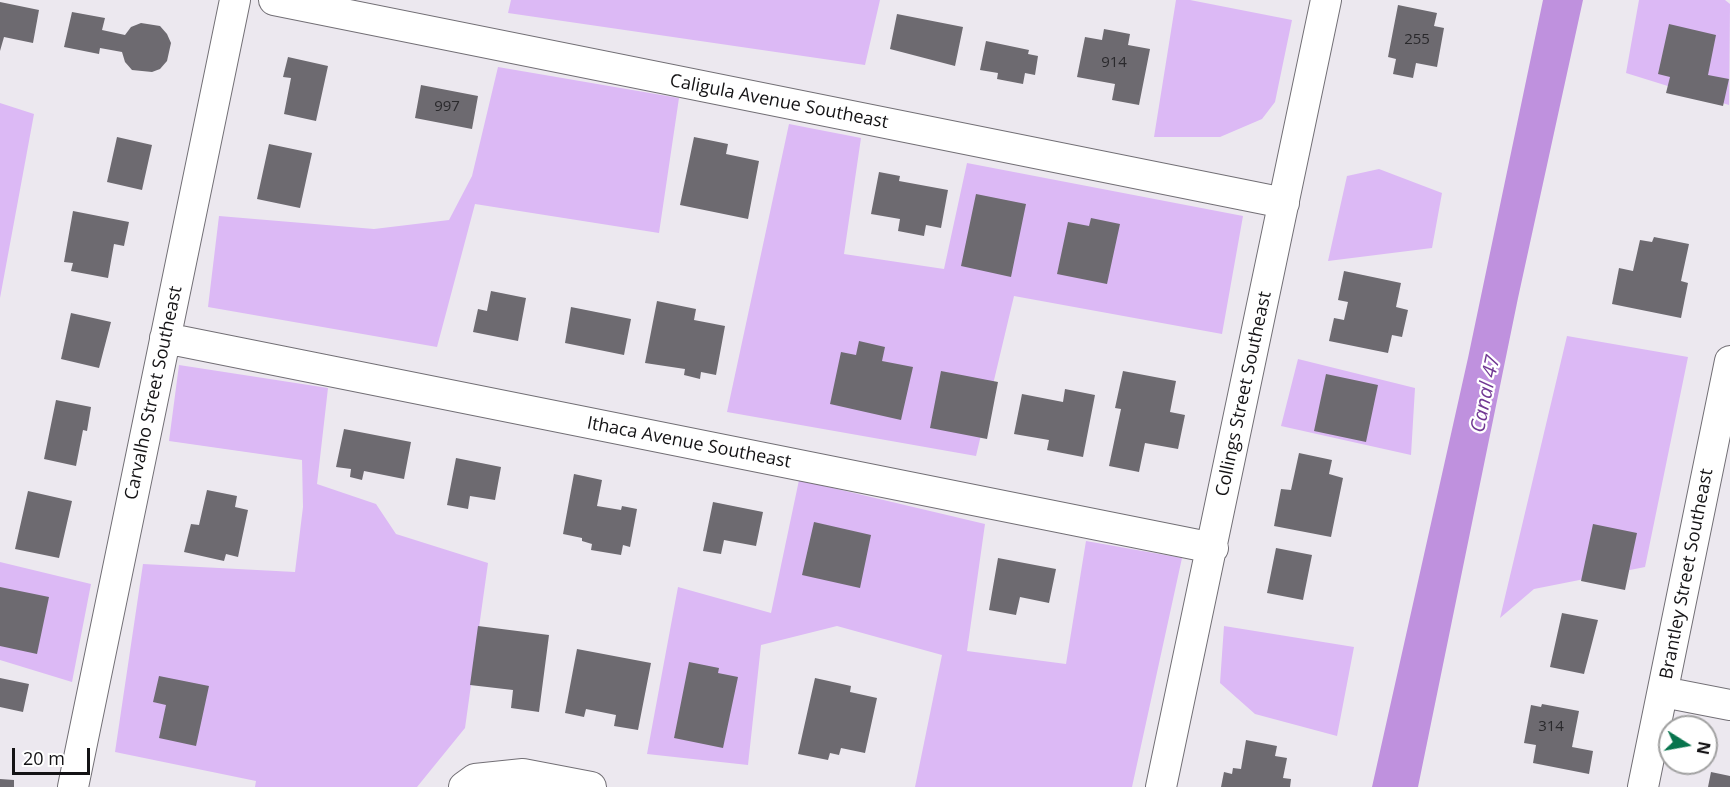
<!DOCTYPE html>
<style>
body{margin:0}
#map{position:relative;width:1730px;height:787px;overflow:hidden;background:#ece8ef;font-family:"Open Sans",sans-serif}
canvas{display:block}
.north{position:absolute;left:1658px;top:715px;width:60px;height:60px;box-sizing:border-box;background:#fff;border:2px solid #a1a1a1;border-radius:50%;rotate:101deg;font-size:16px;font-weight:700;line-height:24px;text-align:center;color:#141315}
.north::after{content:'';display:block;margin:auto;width:21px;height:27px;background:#07744d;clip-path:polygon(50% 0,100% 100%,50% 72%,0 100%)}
.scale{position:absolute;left:12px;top:748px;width:78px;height:27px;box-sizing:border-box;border:3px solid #141315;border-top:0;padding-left:8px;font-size:18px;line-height:21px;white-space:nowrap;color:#141315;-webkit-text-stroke:4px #fff;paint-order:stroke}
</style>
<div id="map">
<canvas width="1730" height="787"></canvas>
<div class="north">N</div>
<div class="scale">20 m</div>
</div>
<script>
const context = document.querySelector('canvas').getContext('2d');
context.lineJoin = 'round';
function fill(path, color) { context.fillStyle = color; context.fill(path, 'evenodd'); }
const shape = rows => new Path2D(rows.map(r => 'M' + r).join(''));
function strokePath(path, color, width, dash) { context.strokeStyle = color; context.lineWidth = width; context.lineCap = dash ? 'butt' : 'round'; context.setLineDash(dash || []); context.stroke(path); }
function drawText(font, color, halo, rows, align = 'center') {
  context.font = font + ' "Open Sans",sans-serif'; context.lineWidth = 4.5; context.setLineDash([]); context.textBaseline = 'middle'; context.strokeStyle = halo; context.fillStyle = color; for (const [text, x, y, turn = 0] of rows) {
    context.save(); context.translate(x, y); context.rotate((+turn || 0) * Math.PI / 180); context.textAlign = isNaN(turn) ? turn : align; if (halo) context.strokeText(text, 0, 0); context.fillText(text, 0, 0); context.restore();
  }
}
fill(shape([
 [511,0,880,0,865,65,508,13],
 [1176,0,1190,0,1292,20,1275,102,1262,119,1220,137,1154,137],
 [1639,0,1725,0,1730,4,1729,105,1626,73],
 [498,67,679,98,659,233,475,204,437,347,208,307,219,216,374,229,449,220,472,176],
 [0,103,34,114,0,298],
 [789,124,861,138,844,254,944,269,967,163,1243,216,1222,334,1014,296,976,456,727,412],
 [1379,169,1442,193,1432,248,1328,261,1347,176],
 [1567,336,1688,357,1645,567,1534,589,1500,618],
 [1298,359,1415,388,1411,455,1281,426],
 [179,365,328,388,317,484,376,504,396,534,488,563,465,728,417,787,255,787,256,781,115,752,143,564,295,572,303,507,302,460,169,441],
 [799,480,985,524,967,651,1066,664,1086,541,1182,558,1132,787,915,787,942,655,837,626,761,645,748,765,647,754,678,587,771,613],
 [0,562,91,584,72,682,0,660],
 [1224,626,1354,647,1337,736,1255,714,1220,683]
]), '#dcb9f5');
fill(shape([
 [1543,0,1583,0,1518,298,1418,787,1372,787,1468,358]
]), '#bf91de');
fill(shape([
 [0,2,39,10,33,43,4,37,0,51],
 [1398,5,1437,13,1434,26,1444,28,1437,67,1416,63,1413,78,1393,74,1396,59,1388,57],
 [72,12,105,18,102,30,125,35,131,27,141,23,160,26,167,34,171,43,167,61,160,69,152,72,132,70,125,62,122,52,100,48,99,54,64,47],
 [897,14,963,27,955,66,890,49],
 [1669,24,1716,35,1708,75,1729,79,1723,106,1666,93,1670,77,1658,74],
 [1104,29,1130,34,1128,45,1150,49,1139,105,1112,100,1115,84,1077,77,1085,37,1102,40],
 [986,41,1029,50,1028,54,1038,56,1035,75,1025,73,1023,84,997,79,998,73,980,70],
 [288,57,328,66,316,121,284,114,291,78,283,77],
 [421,85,478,96,472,129,415,118],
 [117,137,152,145,142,190,107,182],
 [694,137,728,144,726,154,759,161,748,219,680,205],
 [269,144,312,153,300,208,257,199],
 [879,172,900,176,899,181,948,190,941,228,926,225,924,236,898,231,900,219,871,214],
 [976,194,1026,204,1011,277,961,266],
 [73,211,129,222,124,246,114,244,108,278,71,271,73,263,64,262],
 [1091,218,1120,224,1107,284,1057,274,1068,222,1089,226],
 [1654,237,1689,244,1681,281,1688,283,1681,318,1612,304,1619,268,1633,271,1640,240,1652,242],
 [1344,271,1401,283,1396,307,1408,310,1402,337,1392,335,1388,353,1329,341,1334,318,1344,320,1348,302,1338,300],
 [491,291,526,298,518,341,473,332,478,309,487,311],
 [657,301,696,309,694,320,725,326,716,375,701,372,700,379,684,375,685,369,645,363],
 [571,307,631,319,624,355,565,343],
 [71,313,111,322,99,368,61,359],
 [859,341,885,347,882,361,913,367,901,420,830,404,841,352,856,355],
 [941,371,998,382,987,439,930,428],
 [1123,371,1176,381,1170,412,1185,415,1178,449,1145,443,1139,472,1109,466,1121,409,1115,408],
 [1326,374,1378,385,1366,442,1314,431],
 [1065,389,1095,395,1083,457,1047,450,1049,440,1014,434,1022,394,1063,402],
 [56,400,91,407,87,431,83,430,76,466,44,459],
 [344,429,411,442,404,479,364,471,362,480,350,477,351,469,336,467],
 [1299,453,1332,460,1329,474,1343,478,1331,537,1274,526,1281,489,1291,490],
 [456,458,501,467,495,500,470,496,468,509,447,505],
 [574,474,602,480,597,506,621,510,622,506,637,509,630,547,623,545,621,555,591,550,592,544,582,541,582,538,563,534],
 [207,490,237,496,235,507,248,510,238,557,226,554,224,561,184,552,191,524,199,525],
 [28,491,72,501,59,558,15,549],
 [713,502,763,512,756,546,724,540,721,554,703,551],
 [814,522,871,535,860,588,802,575],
 [1593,524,1637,533,1625,590,1581,581],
 [1276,548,1312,555,1303,600,1267,593],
 [998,558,1056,569,1049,603,1020,597,1016,615,989,610],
 [0,587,49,597,37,654,0,646],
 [1562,613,1598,620,1584,674,1550,667],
 [478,626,549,635,539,712,511,708,513,690,470,685],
 [577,649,651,663,638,730,614,726,616,715,586,709,584,717,565,713],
 [689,662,719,668,718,673,738,677,723,748,674,738],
 [159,676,209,686,196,746,159,738,166,705,153,702],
 [0,678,29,684,23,712,0,707],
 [815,678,851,686,850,692,877,698,865,753,841,748,839,755,830,753,828,760,798,754],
 [1542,704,1579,711,1572,747,1593,751,1589,774,1533,763,1536,745,1524,743,1531,705,1541,707],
 [1246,740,1277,746,1275,756,1287,758,1283,778,1291,779,1290,787,1221,787,1224,772,1232,774,1233,768,1241,769],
 [1711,772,1730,776,1730,787,1708,787],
 [0,779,14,780,14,787,0,787]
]), '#6d6a70');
const minor = shape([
 [274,0,1284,203],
 [165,338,1213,548],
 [1663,692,1730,705],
 [73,787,235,0],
 [464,787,475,779,523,774,591,787],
 [1161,787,1326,0],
 [1643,787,1730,361]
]);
strokePath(minor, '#726f75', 32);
strokePath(minor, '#fff', 30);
drawText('15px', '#2a292c', null, [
 ["255",1417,40],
 ["914",1114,63],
 ["997",447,107],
 ["314",1551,727]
]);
drawText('18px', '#141315', '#fff', [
 ["Caligula Avenue Southeast",779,102,11],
 ["Carvalho Street Southeast",154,393,-78],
 ["Collings Street Southeast",1244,394,-78],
 ["Ithaca Avenue Southeast",689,443,11],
 ["Brantley Street Southeast",1687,574,-79]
]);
drawText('italic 20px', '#713893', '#fff', [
 ["Canal 47",1486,394,-78]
]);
</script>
